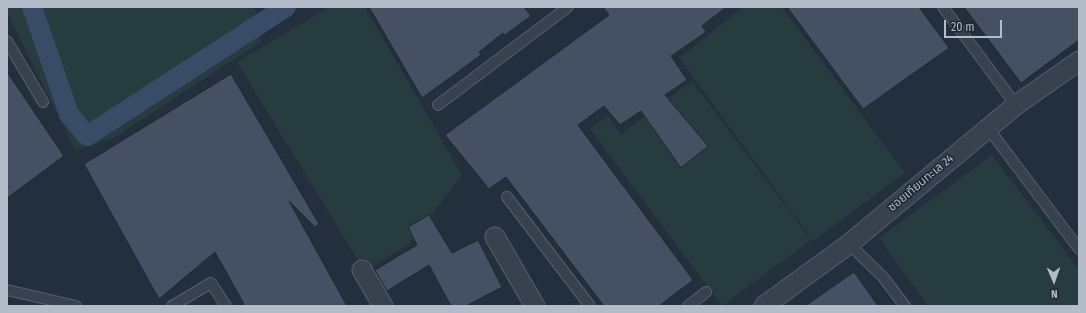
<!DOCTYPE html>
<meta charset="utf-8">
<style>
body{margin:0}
#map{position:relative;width:1086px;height:313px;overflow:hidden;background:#242f3e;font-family:"Fira Sans Condensed",sans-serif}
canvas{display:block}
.frame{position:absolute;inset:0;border:8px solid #b4bcc9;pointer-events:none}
.north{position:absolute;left:1034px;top:261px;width:40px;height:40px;-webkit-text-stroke:3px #1d2633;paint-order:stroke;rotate:178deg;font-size:11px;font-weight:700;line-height:16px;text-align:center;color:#b4bcc9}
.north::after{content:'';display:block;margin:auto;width:14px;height:18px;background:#b4bcc9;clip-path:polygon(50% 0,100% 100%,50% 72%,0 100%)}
.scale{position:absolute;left:944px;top:20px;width:58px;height:18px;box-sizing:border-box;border:2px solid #b4bcc9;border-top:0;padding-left:5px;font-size:12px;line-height:14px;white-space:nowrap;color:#b4bcc9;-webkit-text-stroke:3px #1d2633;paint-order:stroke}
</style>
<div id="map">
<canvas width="1086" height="313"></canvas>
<div class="frame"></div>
<div class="north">N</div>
<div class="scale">20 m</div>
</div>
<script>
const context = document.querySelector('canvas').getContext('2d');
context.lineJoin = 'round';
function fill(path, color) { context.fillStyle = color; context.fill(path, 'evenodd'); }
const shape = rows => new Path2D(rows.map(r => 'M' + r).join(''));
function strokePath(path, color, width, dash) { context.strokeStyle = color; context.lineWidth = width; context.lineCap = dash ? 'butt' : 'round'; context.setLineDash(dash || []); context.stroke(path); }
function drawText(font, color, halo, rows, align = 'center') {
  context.font = font + ' "Fira Sans Condensed","Noto Sans Thai",sans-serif'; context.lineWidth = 3; context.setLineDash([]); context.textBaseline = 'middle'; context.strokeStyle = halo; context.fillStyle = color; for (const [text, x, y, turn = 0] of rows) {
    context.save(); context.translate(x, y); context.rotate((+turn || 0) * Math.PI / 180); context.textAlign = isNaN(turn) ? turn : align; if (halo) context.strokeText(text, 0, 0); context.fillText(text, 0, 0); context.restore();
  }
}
fill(shape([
 [7,7,254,7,261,42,112,139,75,150,7,12],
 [329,7,365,7,462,175,410,243,365,272,237,62],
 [743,7,782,7,905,173,813,241,679,58],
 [692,81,811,240,722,306,590,129,608,116,621,134],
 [992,155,1079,270,1079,306,928,306,879,238]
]), '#263c3f');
strokePath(shape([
 [32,7,69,114,87,136,286,7]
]), '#394c67', 20);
const building = shape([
 [369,7,524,7,531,16,505,35,503,33,479,52,481,55,422,98,369,7],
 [603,7,726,7,702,26,706,32,671,56,687,80,665,95,708,146,681,168,641,111,620,125,604,106,578,125,693,280,659,306,604,306,506,177,489,189,445,135,609,15,603,7],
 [787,7,919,7,949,48,863,109,787,7],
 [964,7,1079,7,1079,40,1021,83,964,7],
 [7,72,64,156,7,198,7,72],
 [231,74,319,224,315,227,289,201,347,306,245,306,215,252,159,299,84,164,231,74],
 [429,215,452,253,478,240,502,287,466,306,451,306,429,265,387,291,375,270,417,245,408,227,429,215],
 [854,272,878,306,805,306,854,272]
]);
fill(building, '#455162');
strokePath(building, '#1f2835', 1);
const service = shape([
 [943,7,1016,105],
 [7,41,43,102],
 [438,105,568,7],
 [988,128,1079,249],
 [507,197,590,306],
 [849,244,883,277,905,306],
 [7,290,76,306],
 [172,306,211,283,226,306],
 [688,306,706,292]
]);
const minor = shape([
 [495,237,535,306],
 [362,270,383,306],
 [764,306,849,244,1016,105,1079,61]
]);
strokePath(service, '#565f6c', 12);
strokePath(minor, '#565f6c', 21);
strokePath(service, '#38414e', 10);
strokePath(minor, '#38414e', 19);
drawText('12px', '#b4bcc9', '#1d2633', [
 ["ซอยเทียนทะเล 24",921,183,-40]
]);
</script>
